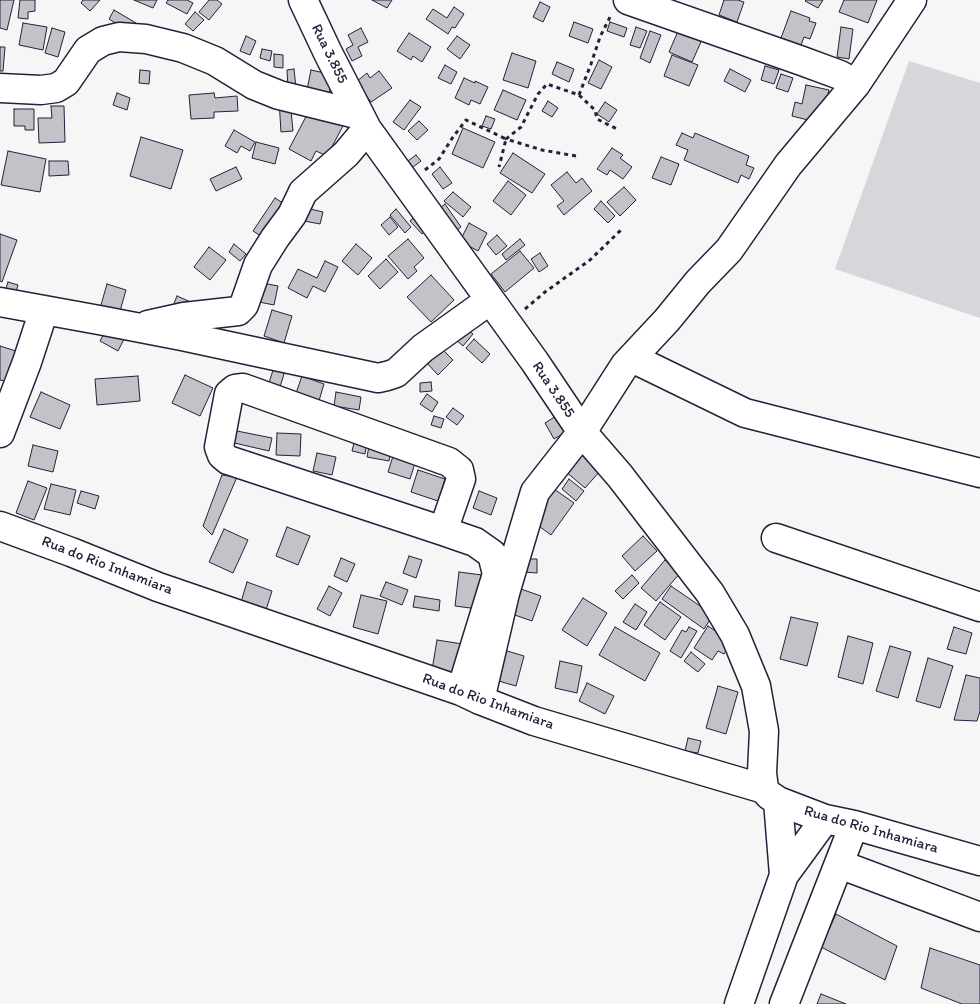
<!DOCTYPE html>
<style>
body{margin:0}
canvas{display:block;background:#f6f6f7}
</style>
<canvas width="980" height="1004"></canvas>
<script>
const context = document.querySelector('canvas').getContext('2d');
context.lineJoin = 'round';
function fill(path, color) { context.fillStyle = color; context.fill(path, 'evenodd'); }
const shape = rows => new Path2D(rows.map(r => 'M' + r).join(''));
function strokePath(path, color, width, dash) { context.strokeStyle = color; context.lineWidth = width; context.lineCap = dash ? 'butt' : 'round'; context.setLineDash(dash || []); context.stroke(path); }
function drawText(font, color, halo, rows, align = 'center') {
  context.font = font + ' Itim,sans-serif'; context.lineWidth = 4; context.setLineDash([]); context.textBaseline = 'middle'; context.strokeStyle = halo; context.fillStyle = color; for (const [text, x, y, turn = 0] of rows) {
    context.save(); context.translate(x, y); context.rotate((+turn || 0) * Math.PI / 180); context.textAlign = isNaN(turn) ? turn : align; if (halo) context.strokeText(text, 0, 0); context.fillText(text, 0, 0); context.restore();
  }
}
fill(shape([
 [909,61,980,83,980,318,835,269]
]), '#d7d7db');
const building = shape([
 [0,0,14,0,7,30,0,28,0,0],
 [20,0,35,0,35,11,28,12,28,19,18,18,20,0],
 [83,0,100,0,90,11,81,3,83,0],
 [134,0,157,0,153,8,134,0],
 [168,0,187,0,193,3,187,14,166,3,168,0],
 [209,0,217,0,222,4,209,20,199,12,209,0],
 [372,0,392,0,387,8,372,0],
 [724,0,738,0,744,2,737,22,719,15,724,0],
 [806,0,823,0,818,8,805,1,806,0],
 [844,0,877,0,868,23,839,12,844,0],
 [540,2,550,7,543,22,533,17,540,2],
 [454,7,464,14,455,28,452,27,448,34,426,19,433,9,447,18,454,7],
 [114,10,136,23,130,32,109,19,114,10],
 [791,11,810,18,809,21,816,23,810,39,804,37,801,45,781,38,791,11],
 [195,12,204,20,193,31,185,24,195,12],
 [574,22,593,29,588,43,569,36,574,22],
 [610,22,627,28,624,37,607,31,610,22],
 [682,22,705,33,692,62,669,52,682,22],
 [23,23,47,27,43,50,19,45,23,23],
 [636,27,647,31,640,48,630,45,636,27],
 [841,27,853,29,849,59,837,57,841,27],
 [52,28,65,32,58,57,45,53,52,28],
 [361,28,368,42,358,47,362,56,352,61,346,49,353,45,348,35,361,28],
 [650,31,661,35,650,63,640,58,650,31],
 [409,33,431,47,422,62,413,56,411,60,397,51,409,33],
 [246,36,256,41,250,55,240,51,246,36],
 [457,36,470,45,460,59,447,49,457,36],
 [0,47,5,47,3,71,0,71,0,47],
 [262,49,272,51,270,61,260,58,262,49],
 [512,53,536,61,528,88,503,80,512,53],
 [274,54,283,55,283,68,274,67,274,54],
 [672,55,698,65,689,86,664,76,672,55],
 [599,60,612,67,601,89,588,83,599,60],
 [557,62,574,69,569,82,552,74,557,62],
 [445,65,457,72,451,84,438,78,445,65],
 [765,66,779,70,774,84,761,80,765,66],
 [294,69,296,88,288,88,287,70,294,69],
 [730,69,751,80,745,92,724,81,730,69],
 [140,70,150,71,149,84,139,83,140,70],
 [311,70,329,74,327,84,331,85,329,94,307,90,311,70],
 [379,71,392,88,371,102,356,82,367,73,370,78,379,71],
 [781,74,793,78,788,92,776,88,781,74],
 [464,78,475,83,475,81,488,87,480,104,471,100,469,105,455,98,464,78],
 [806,85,829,90,823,114,814,112,812,121,792,116,795,102,802,104,806,85],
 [503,90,526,100,517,120,494,110,503,90],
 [117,93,130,98,127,110,113,105,117,93],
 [214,93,215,98,237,96,238,111,214,112,214,118,191,119,189,95,214,93],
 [279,100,290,100,293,131,281,132,279,100],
 [410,100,421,107,404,130,393,122,410,100],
 [548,101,558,108,552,117,542,111,548,101],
 [605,102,617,110,609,122,597,114,605,102],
 [51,106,64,106,65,142,39,143,38,118,52,118,51,106],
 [311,107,344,124,327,156,316,151,311,161,289,149,311,107],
 [14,109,34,109,34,130,25,130,25,126,14,126,14,109],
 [486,116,495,119,491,129,482,126,486,116],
 [419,121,428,130,417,140,408,131,419,121],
 [463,128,495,142,483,168,452,154,463,128],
 [234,130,255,142,250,151,241,146,237,153,225,146,234,130],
 [682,133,693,138,695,133,749,156,746,165,754,168,749,179,741,175,738,183,684,160,688,150,676,145,682,133],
 [141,137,183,150,171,189,130,176,141,137],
 [256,142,279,148,275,164,252,158,256,142],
 [612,148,623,155,620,158,632,167,623,179,610,170,607,175,597,169,612,148],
 [8,151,46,159,40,192,1,185,8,151],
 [513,153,545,174,532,193,500,173,513,153],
 [416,155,421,161,413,167,408,161,416,155],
 [661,157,679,164,671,185,652,178,661,157],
 [49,161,68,161,69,175,49,176,49,161],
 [236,167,242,179,216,191,210,179,236,167],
 [440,167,452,183,443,189,432,174,440,167],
 [567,172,576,183,582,178,592,191,564,215,557,206,564,201,551,185,567,172],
 [508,181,526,195,511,215,493,201,508,181],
 [624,187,636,200,620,216,607,202,624,187],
 [453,192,471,207,463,217,444,201,453,192],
 [275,198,286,205,264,238,253,231,275,198],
 [601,201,615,216,608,223,594,209,601,201],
 [445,204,461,227,452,234,436,211,445,204],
 [302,207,323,212,320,224,299,220,302,207],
 [396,209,411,227,405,233,390,215,396,209],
 [418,214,430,227,422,234,410,221,418,214],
 [390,217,398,227,389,235,381,225,390,217],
 [469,223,487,233,478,251,460,241,469,223],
 [0,234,17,240,2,282,0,281,0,234],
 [497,235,507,246,496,255,487,244,497,235],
 [408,239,424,258,414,267,417,271,408,279,388,256,408,239],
 [520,239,525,245,506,260,502,254,520,239],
 [234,244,246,254,240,261,229,252,234,244],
 [356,244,372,258,358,275,342,261,356,244],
 [209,247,226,260,210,280,194,267,209,247],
 [520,251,534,268,505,292,491,274,520,251],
 [540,253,548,266,539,272,531,259,540,253],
 [386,259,398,272,380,289,368,276,386,259],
 [325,261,338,267,325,292,313,286,307,298,288,288,298,269,317,278,325,261],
 [431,275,454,300,431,322,407,297,431,275],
 [8,282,18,285,13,301,3,298,8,282],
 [257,282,278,286,274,305,254,301,257,282],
 [107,284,126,290,118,318,99,312,107,284],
 [177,296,193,303,173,306,177,296],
 [272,310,292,316,284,343,264,336,272,310],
 [109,324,127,333,118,351,100,341,109,324],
 [465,328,473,334,463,346,455,339,465,328],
 [474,339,490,354,482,363,466,348,474,339],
 [0,346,19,352,9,382,0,380,0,346],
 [440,347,453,360,438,375,425,361,440,347],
 [274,367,285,371,278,393,267,389,274,367],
 [185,375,213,388,200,416,172,403,185,375],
 [138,376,140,401,97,405,95,379,138,376],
 [302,376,324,384,318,404,295,396,302,376],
 [431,382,432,391,420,392,420,383,431,382],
 [41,392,70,405,60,429,30,417,41,392],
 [336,392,361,397,359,410,334,406,336,392],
 [427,394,438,402,432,412,420,404,427,394],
 [453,408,464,416,457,425,446,417,453,408],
 [434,416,444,419,441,428,431,425,434,416],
 [556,416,566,432,554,439,545,423,556,416],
 [232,430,272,438,269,451,230,442,232,430],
 [277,433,301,434,300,456,276,455,277,433],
 [355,439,367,442,365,454,352,451,355,439],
 [33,445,58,451,53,472,28,466,33,445],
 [369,446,391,450,389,461,367,457,369,446],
 [580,452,601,470,585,488,565,471,580,452],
 [317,453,336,457,332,475,313,471,317,453],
 [394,453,416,460,410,479,388,472,394,453],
 [418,470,445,479,438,501,411,492,418,470],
 [222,475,237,477,212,535,203,526,222,475],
 [569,479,584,491,576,501,562,489,569,479],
 [28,481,47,488,34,520,16,513,28,481],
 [51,484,76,490,70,515,44,509,51,484],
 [551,487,574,503,551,535,528,518,551,487],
 [81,491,99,496,95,509,77,503,81,491],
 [479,491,497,498,491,515,473,508,479,491],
 [287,527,310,536,298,565,276,556,287,527],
 [224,529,248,540,233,573,209,562,224,529],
 [643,536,657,551,635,571,622,556,643,536],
 [409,556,422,560,416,578,403,573,409,556],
 [341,558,355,564,347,582,334,576,341,558],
 [523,559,537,559,537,573,523,572,523,559],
 [665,560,680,573,656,601,641,588,665,560],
 [459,572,482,575,478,609,455,606,459,572],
 [632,575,639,583,623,599,615,591,632,575],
 [247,582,272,591,266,610,241,602,247,582],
 [386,582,408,590,402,605,380,596,386,582],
 [329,586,342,593,330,616,317,609,329,586],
 [671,586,713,615,704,629,662,599,671,586],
 [518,588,541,596,532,621,509,613,518,588],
 [361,595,387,601,378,634,353,627,361,595],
 [415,596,440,600,439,611,413,607,415,596],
 [583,598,607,613,587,646,562,630,583,598],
 [660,602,681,617,665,640,644,625,660,602],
 [635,604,647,612,636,630,623,622,635,604],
 [791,617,818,623,807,666,780,659,791,617],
 [708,626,732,642,724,654,718,651,712,660,694,648,708,626],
 [615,627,660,653,645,681,599,655,615,627],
 [689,627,697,631,681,658,670,651,682,630,686,632,689,627],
 [954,627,972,633,966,654,947,649,954,627],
 [848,636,873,643,863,684,838,677,848,636],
 [437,640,469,645,465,674,432,670,437,640],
 [890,646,911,652,898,698,876,691,890,646],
 [497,648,524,656,516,686,488,678,497,648],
 [691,652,705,664,698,672,684,661,691,652],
 [928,658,953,666,940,708,916,701,928,658],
 [560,661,582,666,577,693,555,688,560,661],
 [966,675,980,678,980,711,977,721,954,720,966,675],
 [587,683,614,696,605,714,579,701,587,683],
 [718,686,738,692,726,734,706,728,718,686],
 [688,738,701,741,698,753,685,751,688,738],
 [836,914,897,946,885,980,821,947,836,914],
 [930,948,980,965,980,1004,962,1004,921,988,930,948],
 [821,994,846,1004,817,1004,821,994]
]);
fill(building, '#c2c2c9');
strokePath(building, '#22223b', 1);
const minor = shape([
 [303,0,328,53,367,129,535,362,582,432,620,476,710,593,735,635,756,686,764,731,762,773,764,789],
 [628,0,802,61,840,75,856,84],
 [0,88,41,90,56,88,66,82,88,50,103,41,119,37,146,39,183,48,215,61,254,85,279,95,360,115],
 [0,302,99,320,182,336,378,378,387,376,396,373,423,348,490,300],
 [148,325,184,317,238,311,244,305,258,265,275,238,292,215,303,192,346,154,367,129],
 [632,358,745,413,980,473],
 [0,433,27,362,44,310],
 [0,526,71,552,158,587,461,691,480,700,534,721,764,789,769,795,778,801,825,819,854,825,980,861],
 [443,531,461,479,459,470,449,462,243,388,235,389,229,394,219,447,222,455,228,460,443,531,475,542,492,554,497,574,461,691],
 [776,538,980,607],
 [480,700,505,593,535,492,582,432,625,365,667,320,698,282,729,250,788,165,856,84,912,0],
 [778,801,784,875],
 [839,864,980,917],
 [739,1004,784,875,825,819],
 [784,1004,854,825]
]);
strokePath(minor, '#22223b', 31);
strokePath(shape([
 [579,95,591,64,600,37,610,17],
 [576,156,542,150,506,139,521,127,538,94,547,84,579,95,595,110,597,119,619,130],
 [425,170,439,159,453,137,466,120,506,139,499,167],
 [525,309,545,292,590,260,623,228]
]), '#22223b', 3, [4, 4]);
strokePath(minor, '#fff', 28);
drawText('15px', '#22223b', '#fff', [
 ["Rua 3.855",329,54,64],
 ["Rua 3.855",553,390,56],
 ["Rua do Rio Inhamiara",107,566,21],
 ["Rua do Rio Inhamiara",488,702,20],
 ["Rua do Rio Inhamiara",871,830,16]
]);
</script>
